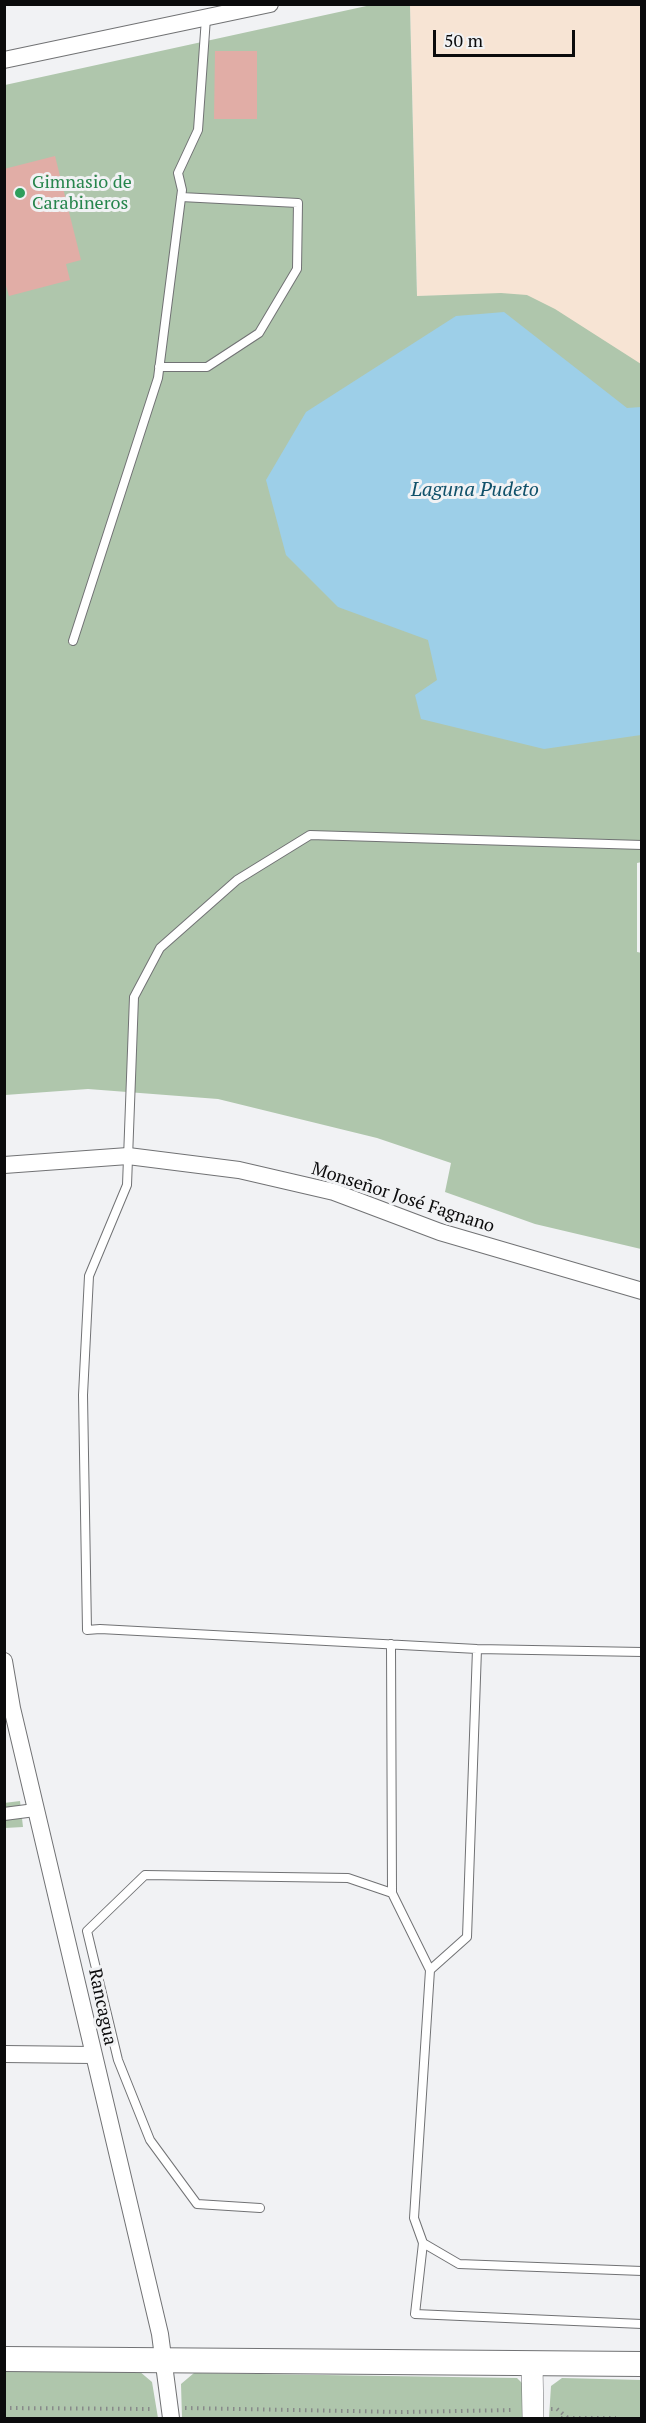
<!DOCTYPE html>
<meta charset="utf-8">
<style>
body{margin:0}
#map{position:relative;width:646px;height:2423px;overflow:hidden;background:#f1f2f4;font-family:"PT Serif",serif}
canvas{display:block}
.frame{position:absolute;inset:0;border:6px solid #0b0b0c;pointer-events:none}
.scale{position:absolute;left:433px;top:30px;width:142px;height:27px;box-sizing:border-box;border:3px solid #0b0b0c;border-top:0;padding-left:8px;font-size:18px;line-height:21px;white-space:nowrap;color:#0b0b0c;-webkit-text-stroke:4px #f1f2f4;paint-order:stroke}
</style>
<div id="map">
<canvas width="646" height="2423"></canvas>
<div class="frame"></div>
<div class="scale">50 m</div>
</div>
<script>
const context = document.querySelector('canvas').getContext('2d');
context.lineJoin = 'round';
function fill(path, color) { context.fillStyle = color; context.fill(path, 'evenodd'); }
const shape = rows => new Path2D(rows.map(r => 'M' + r).join(''));
function strokePath(path, color, width, dash) { context.strokeStyle = color; context.lineWidth = width; context.lineCap = dash ? 'butt' : 'round'; context.setLineDash(dash || []); context.stroke(path); }
function drawText(font, color, halo, rows, align = 'center') {
  context.font = font + ' "PT Serif",serif'; context.lineWidth = 6; context.setLineDash([]); context.textBaseline = 'middle'; context.strokeStyle = halo; context.fillStyle = color; for (const [text, x, y, turn = 0] of rows) {
    context.save(); context.translate(x, y); context.rotate((+turn || 0) * Math.PI / 180); context.textAlign = isNaN(turn) ? turn : align; if (halo) context.strokeText(text, 0, 0); context.fillText(text, 0, 0); context.restore();
  }
}
fill(shape([
 [410,5,641,5,641,382,527,295,417,296]
]), '#f7e4d4');
fill(shape([
 [371,5,410,5,417,296,501,293,527,295,555,309,641,364,642,862,637,863,637,952,642,953,641,1249,535,1224,445,1192,451,1163,377,1138,218,1099,88,1089,5,1095,5,85],
 [20,1801,23,1827,5,1828,4,1803],
 [5,2370,139,2371,152,2382,158,2418,5,2418],
 [194,2373,517,2378,527,2388,527,2418,182,2418,181,2384],
 [562,2378,641,2380,641,2418,549,2418,551,2386]
]), '#afc6ac');
fill(shape([
 [504,312,627,408,641,407,641,735,544,749,421,719,415,695,437,680,428,640,338,607,286,555,266,480,306,412,456,316]
]), '#9dcfe8');
fill(shape([
 [215,51,257,51,257,119,214,119],
 [55,156,81,260,66,264,70,280,9,296,4,279,4,169]
]), '#e1ada6');
const service = shape([
 [159,367,207,367,259,333,297,269,298,203,181,197],
 [73,641,158,378,182,190,178,173,198,130,206,18],
 [642,845,310,835,237,880,160,948,134,997,127,1185,89,1276,83,1395,87,1630,100,1629,477,1649,642,1652],
 [391,1644,392,1893,430,1970],
 [477,1649,467,1937,430,1970,414,2218,423,2243,415,2314,642,2324],
 [260,2208,197,2204,150,2140,118,2060,87,1931,145,1875,348,1878,392,1893],
 [423,2243,459,2264,642,2271]
]);
const pedestrian = shape([
 [4,1814,35,1810]
]);
const minor = shape([
 [4,60,270,4],
 [4,1165,128,1156,239,1170,334,1192,440,1232,642,1291],
 [4,1661,12,1708,160,2334,171,2418],
 [4,2054,92,2055]
]);
const tertiary = shape([
 [532,2363,533,2418]
]);
const secondary = shape([
 [4,2359,642,2364]
]);
strokePath(service, '#717274', 10);
strokePath(pedestrian, '#717274', 14);
strokePath(minor, '#717274', 18);
strokePath(tertiary, '#717274', 22);
strokePath(secondary, '#717274', 26);
strokePath(shape([
 [4,2408,154,2409],
 [185,2408,402,2412,514,2410],
 [551,2409,557,2409,568,2418],
 [561,2418,616,2418]
]), '#88898a', 4, [1.5, 4.5]);
strokePath(service, '#fff', 8);
strokePath(pedestrian, '#fff', 12);
strokePath(minor, '#fff', 16);
strokePath(tertiary, '#fff', 21);
strokePath(secondary, '#fff', 24);
for (const [x, y, r, color] of [
 [20,193,6,"#2e9e5b"]
]) { const dot = new Path2D(); dot.arc(x, y, r, 0, 2 * Math.PI); context.fillStyle = color; context.fill(dot); strokePath(dot, '#f1f2f4', 2); }
drawText('18px', '#27864d', '#f1f2f4', [
 ["Gimnasio de",32,183],
 ["Carabineros",32,204]
], 'left');
drawText('18px', '#0b0b0c', '#f1f2f4', [
 ["Monseñor José Fagnano",403,1198,18],
 ["Rancagua",102,2007,78]
]);
drawText('italic 20px', '#10516a', '#f1f2f4', [
 ["Laguna Pudeto",475,490]
]);
</script>
